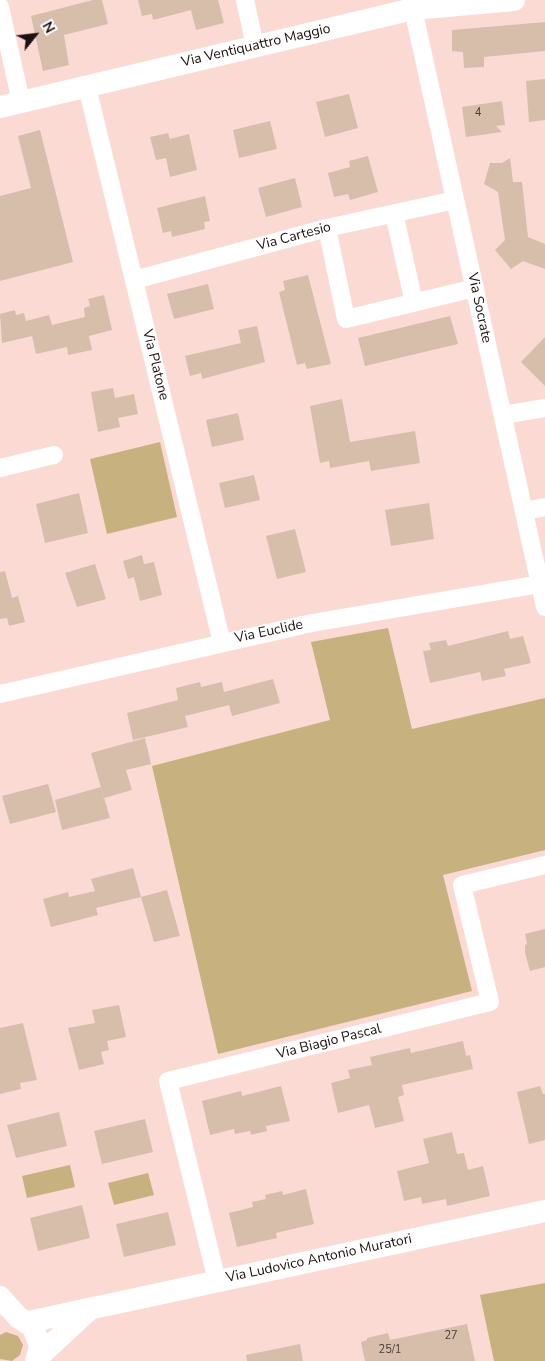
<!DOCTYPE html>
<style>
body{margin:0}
#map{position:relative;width:545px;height:1361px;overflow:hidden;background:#fbdad4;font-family:"Nunito Sans",sans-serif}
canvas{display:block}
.north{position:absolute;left:10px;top:10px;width:50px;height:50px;-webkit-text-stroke:4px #fff;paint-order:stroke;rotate:61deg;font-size:14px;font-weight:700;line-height:20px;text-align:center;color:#1c110f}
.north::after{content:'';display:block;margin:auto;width:18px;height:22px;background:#1c110f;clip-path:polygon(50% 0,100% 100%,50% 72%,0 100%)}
</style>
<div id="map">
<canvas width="545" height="1361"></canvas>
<div class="north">N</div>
</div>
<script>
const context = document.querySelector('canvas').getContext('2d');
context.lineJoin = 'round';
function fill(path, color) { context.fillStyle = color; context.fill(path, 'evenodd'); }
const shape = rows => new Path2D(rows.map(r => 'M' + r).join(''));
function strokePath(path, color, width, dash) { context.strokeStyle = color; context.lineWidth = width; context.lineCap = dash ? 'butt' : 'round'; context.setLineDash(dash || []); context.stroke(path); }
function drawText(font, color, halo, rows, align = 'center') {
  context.font = font + ' "Nunito Sans",sans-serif'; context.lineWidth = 4; context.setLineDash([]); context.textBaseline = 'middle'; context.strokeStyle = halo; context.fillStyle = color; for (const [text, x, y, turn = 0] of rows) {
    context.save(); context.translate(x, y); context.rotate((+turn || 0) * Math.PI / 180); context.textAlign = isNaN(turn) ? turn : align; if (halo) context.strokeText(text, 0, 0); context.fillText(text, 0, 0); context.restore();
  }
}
fill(shape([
 [160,442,177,517,107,534,90,459],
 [388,628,412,729,545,698,545,850,443,875,472,991,218,1054,152,766,330,720,311,642],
 [70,1165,75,1187,27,1198,22,1176],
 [148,1173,154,1195,114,1205,108,1183],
 [545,1283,545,1361,494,1361,480,1295],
 [6,1332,18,1336,23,1345,20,1355,12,1361,0,1359,0,1335]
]), '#c7b17f');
fill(shape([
 [93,0,102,0,108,24,64,35,69,65,43,71,31,16],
 [138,0,218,0,224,23,196,30,191,10,153,20,152,14,142,16],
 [545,22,545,51,484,57,484,67,464,68,463,52,452,51,452,30],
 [545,79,545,120,529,122,526,81],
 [349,94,358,128,325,137,316,102],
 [502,101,505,125,496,126,502,132,466,137,462,107],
 [270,121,277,149,239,158,233,130],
 [40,130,73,262,0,281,0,196,31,188,18,136],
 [168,133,170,139,189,134,197,170,170,177,166,158,156,160,150,137],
 [368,156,378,192,350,200,348,194,334,197,328,173,350,167,349,161],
 [510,158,513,182,522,182,528,237,545,244,545,269,523,261,511,269,495,250,505,240,498,192,484,184,490,163,502,163],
 [295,178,302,207,266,217,258,188],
 [205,196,210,221,204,222,205,229,172,237,171,231,163,233,157,208],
 [308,275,331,364,307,369,305,363,297,365,279,292,285,290,283,281],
 [208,284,214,309,174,319,167,294],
 [104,295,112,330,89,336,92,350,68,355,67,347,36,354,32,336,2,343,0,314,15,310,16,315,24,313,26,321,49,315,52,325,85,317,84,308,90,306,88,299],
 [450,316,458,344,365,366,358,338],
 [257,326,265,362,202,379,201,373,190,376,185,356,241,343,238,330],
 [545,337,545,386,521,362],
 [113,388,115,398,134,394,138,414,118,418,120,427,98,432,91,392],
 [342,399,350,442,415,431,420,463,371,471,369,461,330,468,329,461,320,463,310,406],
 [238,413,244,440,212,447,206,420],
 [254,475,260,500,225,508,219,483],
 [79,493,88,533,45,543,36,504],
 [429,503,434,539,391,546,385,510],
 [295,529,306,572,277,579,266,536],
 [142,555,144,564,154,562,162,595,140,601,134,577,128,579,123,561],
 [95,564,106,599,77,607,65,573],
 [5,571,12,598,18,596,25,622,9,626,7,618,0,619,0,572],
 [508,631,510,639,523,636,531,663,504,669,506,676,482,681,480,672,430,683,423,651,431,650,429,643,446,640,448,646],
 [273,679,280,703,232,716,229,705,185,716,188,727,133,740,127,713,178,700,176,688,200,682,201,687,222,682,224,692],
 [145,738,151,764,126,770,132,790,104,798,91,753],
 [48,784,56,812,10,824,2,796],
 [101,787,110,818,62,830,55,800],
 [133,868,141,897,96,908,98,915,51,927,43,899,68,892,69,897,95,891,91,879],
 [167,890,180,936,154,942,141,897],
 [545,929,545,967,530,971,525,953,525,945,527,944,525,934],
 [119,1005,126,1037,107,1041,109,1050,101,1052,104,1064,79,1070,68,1028,95,1023,92,1010],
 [23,1023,37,1080,20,1083,21,1089,0,1094,0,1028],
 [463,1041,466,1056,470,1055,473,1069,402,1085,404,1095,398,1097,404,1121,375,1128,369,1105,338,1113,331,1083,350,1078,348,1070,372,1065,370,1057,410,1048,411,1053],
 [281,1086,290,1121,266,1126,267,1131,251,1135,250,1131,235,1134,234,1129,210,1135,202,1101,241,1091,242,1096],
 [540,1086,543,1094,545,1094,545,1140,529,1144,517,1092],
 [59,1112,67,1146,16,1158,7,1125],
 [145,1119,153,1152,102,1164,94,1131],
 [452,1132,457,1154,464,1153,468,1170,483,1166,490,1196,447,1206,446,1199,422,1204,421,1197,404,1201,397,1171,429,1163,423,1139],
 [306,1189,314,1224,276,1233,277,1238,237,1247,229,1213,253,1207,252,1202,266,1199,265,1195,282,1191,283,1195],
 [82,1205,90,1238,38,1251,30,1218],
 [168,1212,176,1245,124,1257,116,1224],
 [467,1324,475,1361,365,1361,361,1342,367,1340,367,1338,388,1333,390,1340],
 [300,1344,303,1361,247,1361,246,1355]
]), '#d6beab');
strokePath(shape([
 [245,0,255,46],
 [411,0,545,607],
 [0,7,21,102],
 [87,87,222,643],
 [394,213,414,303],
 [327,228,346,319,475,288],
 [134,280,327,228,455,200],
 [503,415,545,408],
 [0,468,54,455],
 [524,511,545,507],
 [0,694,312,623,540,584],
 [217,1281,168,1081,490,1002,462,885,545,865]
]), '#fff', 18);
strokePath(shape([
 [0,107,413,9,514,0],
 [0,1297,18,1317,33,1327,40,1346,36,1361],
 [28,1322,545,1211],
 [38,1357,91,1308]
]), '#fff', 22);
drawText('11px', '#4a3c36', null, [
 ["4",478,113],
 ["27",451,1336],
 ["25/1",390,1350]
]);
drawText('14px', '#1c110f', '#fff', [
 ["Via Ventiquattro Maggio",256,46,-13],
 ["Via Cartesio",294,237,-15],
 ["Via Socrate",479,308,78],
 ["Via Platone",155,365,76],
 ["Via Euclide",269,632,-12],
 ["Via Biagio Pascal",329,1042,-14],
 ["Via Ludovico Antonio Muratori",319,1259,-12]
]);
</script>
